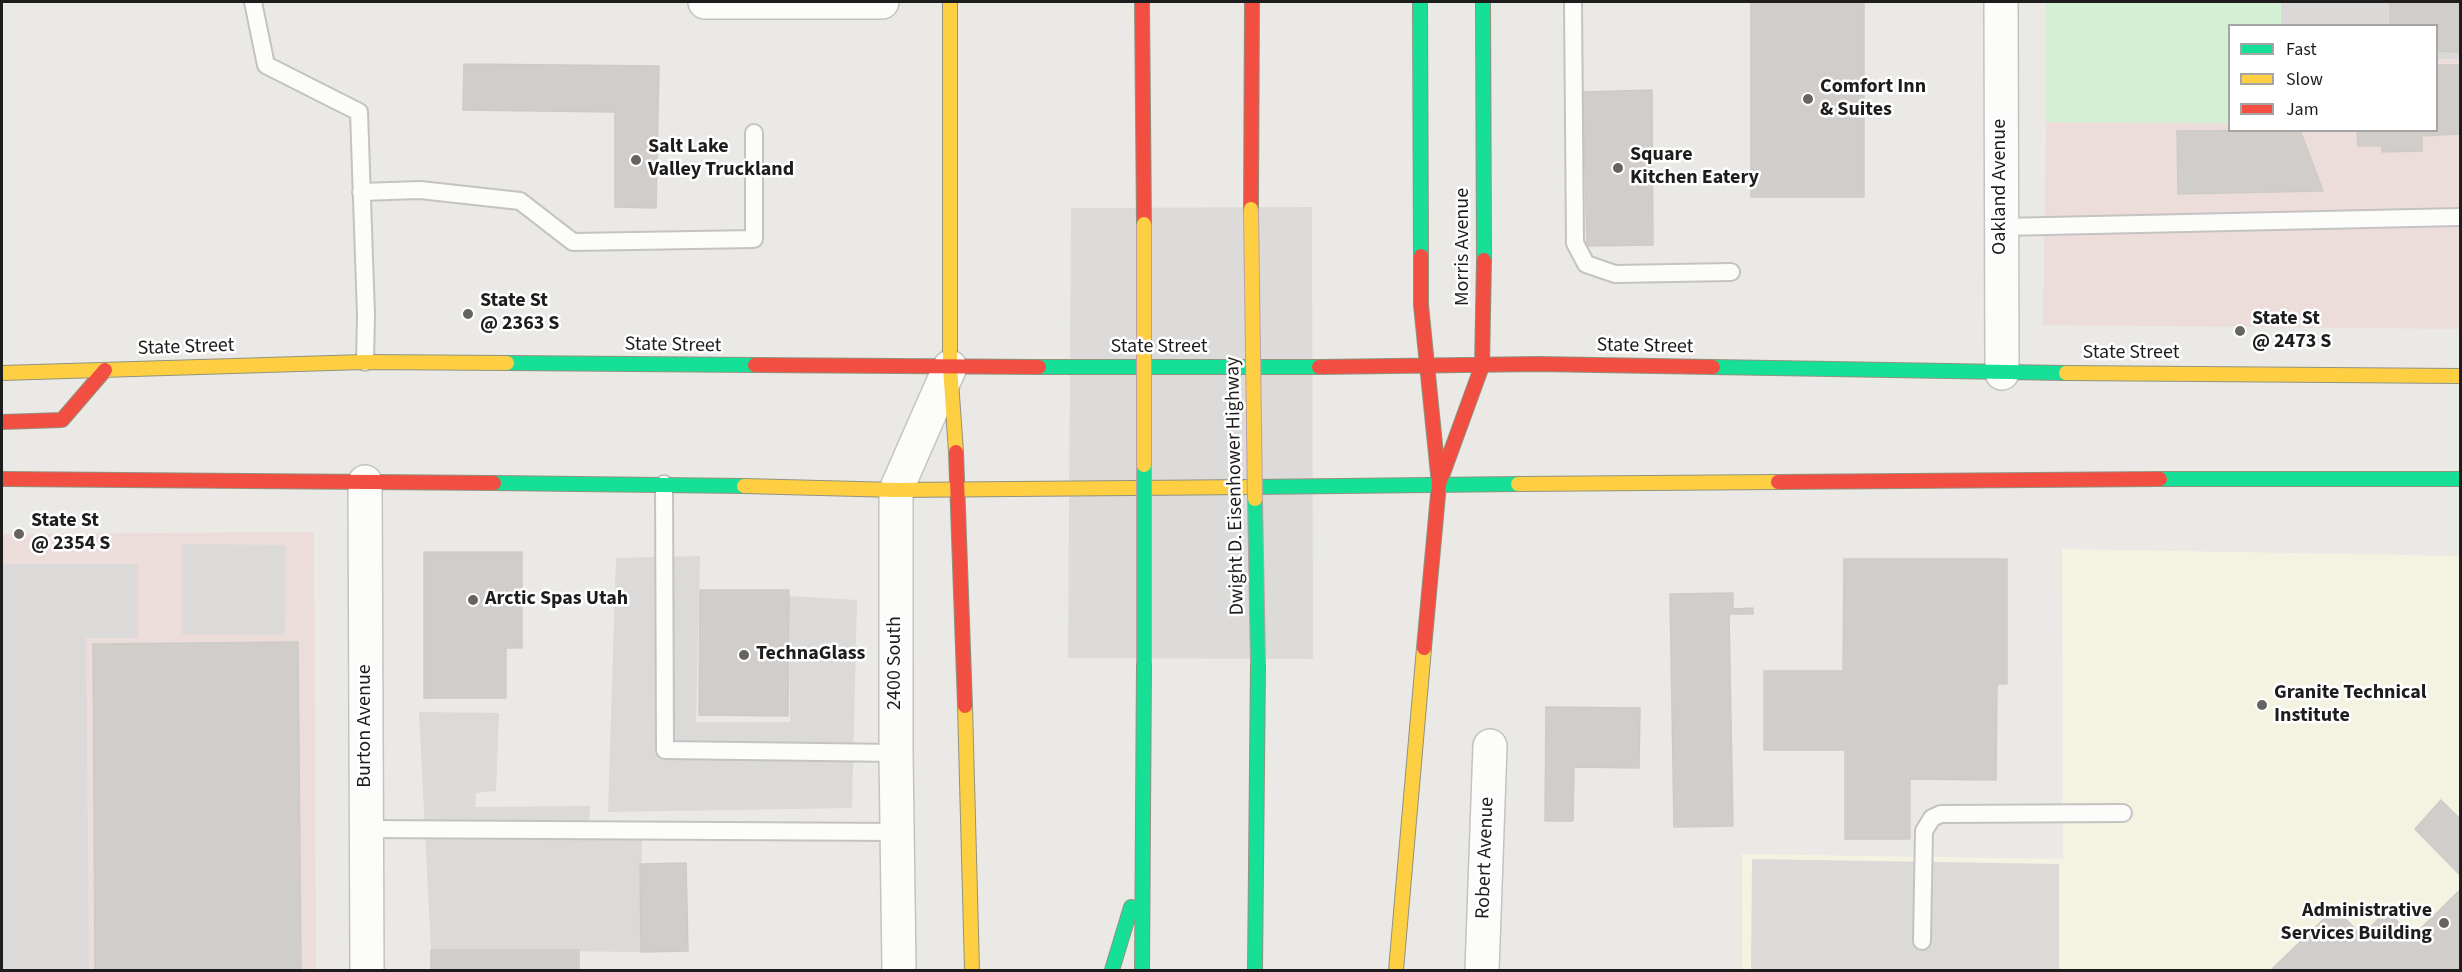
<!DOCTYPE html>
<style>
body{margin:0}
#map{position:relative;width:2462px;height:972px;overflow:hidden;background:#ebe9e5;font-family:"Source Sans 3",sans-serif}
canvas{display:block}
.frame{position:absolute;inset:0;border:3px solid #1d1d1d;pointer-events:none}
.legend{position:absolute;left:2228px;top:24px;width:210px;height:108px;box-sizing:border-box;background:#fff;border:2px solid #a5a5a5;margin:0;padding:8px 10px;list-style:none;font-size:18px;color:#1d1d1d}
.legend li{display:flex;align-items:center;gap:12px;height:30px}
.legend b{width:30px;border:2px solid #a5a5a5}
</style>
<div id="map">
<canvas width="2462" height="972"></canvas>
<div class="frame"></div>
<ul class="legend">
<li><b style="height:8px;background:#16e098"></b>Fast</li>
<li><b style="height:8px;background:#ffcf43"></b>Slow</li>
<li><b style="height:8px;background:#f24e42"></b>Jam</li>
</ul>
</div>
<script>
const context = document.querySelector('canvas').getContext('2d');
context.lineJoin = 'round';
function fill(path, color) { context.fillStyle = color; context.fill(path, 'evenodd'); }
const shape = rows => new Path2D(rows.map(r => 'M' + r).join(''));
function strokePath(path, color, width, dash) { context.strokeStyle = color; context.lineWidth = width; context.lineCap = dash ? 'butt' : 'round'; context.setLineDash(dash || []); context.stroke(path); }
function drawText(font, color, halo, rows, align = 'center') {
  context.font = font + ' "Source Sans 3",sans-serif'; context.lineWidth = 5; context.setLineDash([]); context.textBaseline = 'middle'; context.strokeStyle = halo; context.fillStyle = color; for (const [text, x, y, turn = 0] of rows) {
    context.save(); context.translate(x, y); context.rotate((+turn || 0) * Math.PI / 180); context.textAlign = isNaN(turn) ? turn : align; if (halo) context.strokeText(text, 0, 0); context.fillText(text, 0, 0); context.restore();
  }
}
fill(shape([
 [2281,2,2460,2,2460,59,2437,59,2436,26,2281,26]
]), '#dad9d7');
fill(shape([
 [2437,59,2460,59,2460,329,2043,325,2046,122,2229,123,2230,130,2436,130],
 [314,532,316,970,2,970,2,534]
]), '#ecdddb');
fill(shape([
 [2062,549,2460,556,2460,970,1742,970,1742,854,2063,859]
]), '#f4f3e1');
fill(shape([
 [2046,2,2281,2,2281,25,2230,26,2229,123,2046,122]
]), '#d4f0d4');
fill(shape([
 [182,544,286,545,285,635,182,634],
 [700,556,696,722,790,722,789,596,857,600,852,808,608,812,616,558],
 [2,564,138,564,138,638,86,638,89,970,2,970],
 [419,712,499,713,496,791,476,793,475,807,590,806,589,830,642,838,641,952,431,950],
 [1752,859,2059,864,2059,970,1751,970]
]), '#dbdad9');
fill(shape([
 [1312,207,1313,659,1068,658,1071,208]
]), '#dcdbd9');
const building = shape([
 [1751,2,1864,2,1864,197,1751,197,1751,2],
 [2390,2,2460,2,2460,52,2436,51,2436,26,2390,26,2390,2],
 [464,64,659,66,656,208,615,207,615,112,463,110,464,64],
 [2436,65,2460,65,2460,134,2422,136,2422,151,2382,152,2382,146,2358,146,2357,130,2436,130,2436,65],
 [1652,90,1653,245,1587,246,1583,92,1652,90],
 [2300,130,2323,191,2178,194,2177,131,2300,130],
 [424,552,522,552,522,648,506,648,506,698,424,698,424,552],
 [1844,559,2007,559,2007,684,1997,684,1996,780,1910,779,1910,839,1845,839,1845,750,1764,750,1764,671,1843,671,1844,559],
 [700,590,789,590,788,716,699,715,700,590],
 [1733,593,1733,609,1753,608,1753,614,1729,614,1733,826,1674,827,1670,594,1733,593],
 [298,642,301,970,95,970,93,644,298,642],
 [1546,707,1640,708,1639,768,1574,767,1573,821,1545,821,1546,707],
 [2441,800,2460,819,2460,875,2415,829,2441,800],
 [686,863,688,951,641,952,640,864,686,863],
 [2460,890,2460,970,2271,970,2335,908,2362,936,2387,910,2412,937,2460,890],
 [431,950,579,950,579,970,431,970,431,950]
]);
fill(building, '#d0cdca');
strokePath(building, '#cecbc7', 1.5);
const lane = shape([
 [253,2,266,65,359,112,366,315,365,362],
 [1573,2,1575,243,1586,264,1615,274,1731,272],
 [361,192,420,190,520,201,573,242,754,239,754,133],
 [2002,227,2460,217],
 [664,484,665,750,896,753],
 [367,829,898,832],
 [1922,941,1924,831,1932,818,1941,814,2123,813]
]);
const street = shape([
 [705,2,882,2],
 [2001,2,2002,373],
 [365,482,367,970],
 [899,970,896,753,896,490,950,367],
 [1482,970,1490,746]
]);
const fast = shape([
 [1420,2,1421,256],
 [1483,2,1484,260],
 [507,363,755,365],
 [1039,367,1319,367],
 [1713,367,2066,373],
 [2160,479,2460,479],
 [494,483,744,486],
 [1252,487,1518,484],
 [1112,970,1131,907],
 [1142,970,1144,663],
 [1255,970,1258,664]
]);
const slow = shape([
 [950,2,950,367,956,452],
 [2,373,365,362,507,363],
 [2066,373,2460,376],
 [1518,484,1778,482],
 [744,486,896,490,1252,487],
 [965,706,972,970],
 [1396,970,1424,648]
]);
const jam = shape([
 [1142,2,1144,224],
 [1251,209,1252,2],
 [1421,256,1421,305,1439,484,1424,648],
 [755,365,1039,367],
 [1319,367,1538,364,1713,367],
 [2,422,62,420,105,370],
 [956,452,965,706],
 [2,479,494,483],
 [1778,482,2160,479],
 [1439,484,1482,366,1484,260]
]);
strokePath(lane, '#c4c3c1', 20);
strokePath(street, '#c4c3c1', 36);
strokePath(fast, '#91937f', 16);
strokePath(slow, '#91937f', 16);
strokePath(jam, '#91937f', 16);
strokePath(lane, '#fcfcfb', 16);
strokePath(street, '#fcfcfb', 33);
strokePath(fast, '#16e098', 14);
strokePath(slow, '#ffcf43', 14);
strokePath(jam, '#f24e42', 14);
const fastBridge = shape([
 [1144,465,1144,663],
 [1255,499,1258,664]
]);
const slowBridge = shape([
 [1251,209,1255,499],
 [1144,224,1144,465]
]);
strokePath(fastBridge, '#be9fa7', 16, []);
strokePath(slowBridge, '#be9fa7', 16, []);
strokePath(fastBridge, '#16e098', 14);
strokePath(slowBridge, '#ffcf43', 14);
for (const [x, y, r, color] of [
 [1808,99,6,"#656463"],
 [636,160,6,"#656463"],
 [1618,168,6,"#656463"],
 [468,314,6,"#656463"],
 [2240,331,6,"#656463"],
 [19,534,6,"#656463"],
 [473,600,6,"#656463"],
 [744,655,6,"#656463"],
 [2262,705,6,"#656463"],
 [2444,923,6,"#656463"]
]) { const dot = new Path2D(); dot.arc(x, y, r, 0, 2 * Math.PI); context.fillStyle = color; context.fill(dot); strokePath(dot, '#fff', 2); }
drawText('bold 20px', '#1d1d1d', '#fff', [
 ["Comfort Inn",1820,88],
 ["& Suites",1820,111],
 ["Salt Lake",648,148],
 ["Valley Truckland",648,171],
 ["Square",1630,156],
 ["Kitchen Eatery",1630,179],
 ["State St",480,302],
 ["@ 2363 S",480,325],
 ["State St",2252,320],
 ["@ 2473 S",2252,343],
 ["State St",31,522],
 ["@ 2354 S",31,545],
 ["Arctic Spas Utah",485,600],
 ["TechnaGlass",756,655],
 ["Granite Technical",2274,694],
 ["Institute",2274,717],
 ["Administrative",2432,912,"right"],
 ["Services Building",2432,935,"right"]
], 'left');
drawText('20px', '#1d1d1d', '#fff', [
 ["Oakland Avenue",2001,187,-90],
 ["Morris Avenue",1464,247,-90],
 ["State Street",673,346,1],
 ["State Street",1645,347,1],
 ["State Street",186,348,-2],
 ["State Street",1159,348],
 ["State Street",2131,354],
 ["Dwight D. Eisenhower Highway",1236,486,-91],
 ["2400 South",896,663,-90],
 ["Burton Avenue",366,726,-90],
 ["Robert Avenue",1486,858,-88]
]);
</script>
